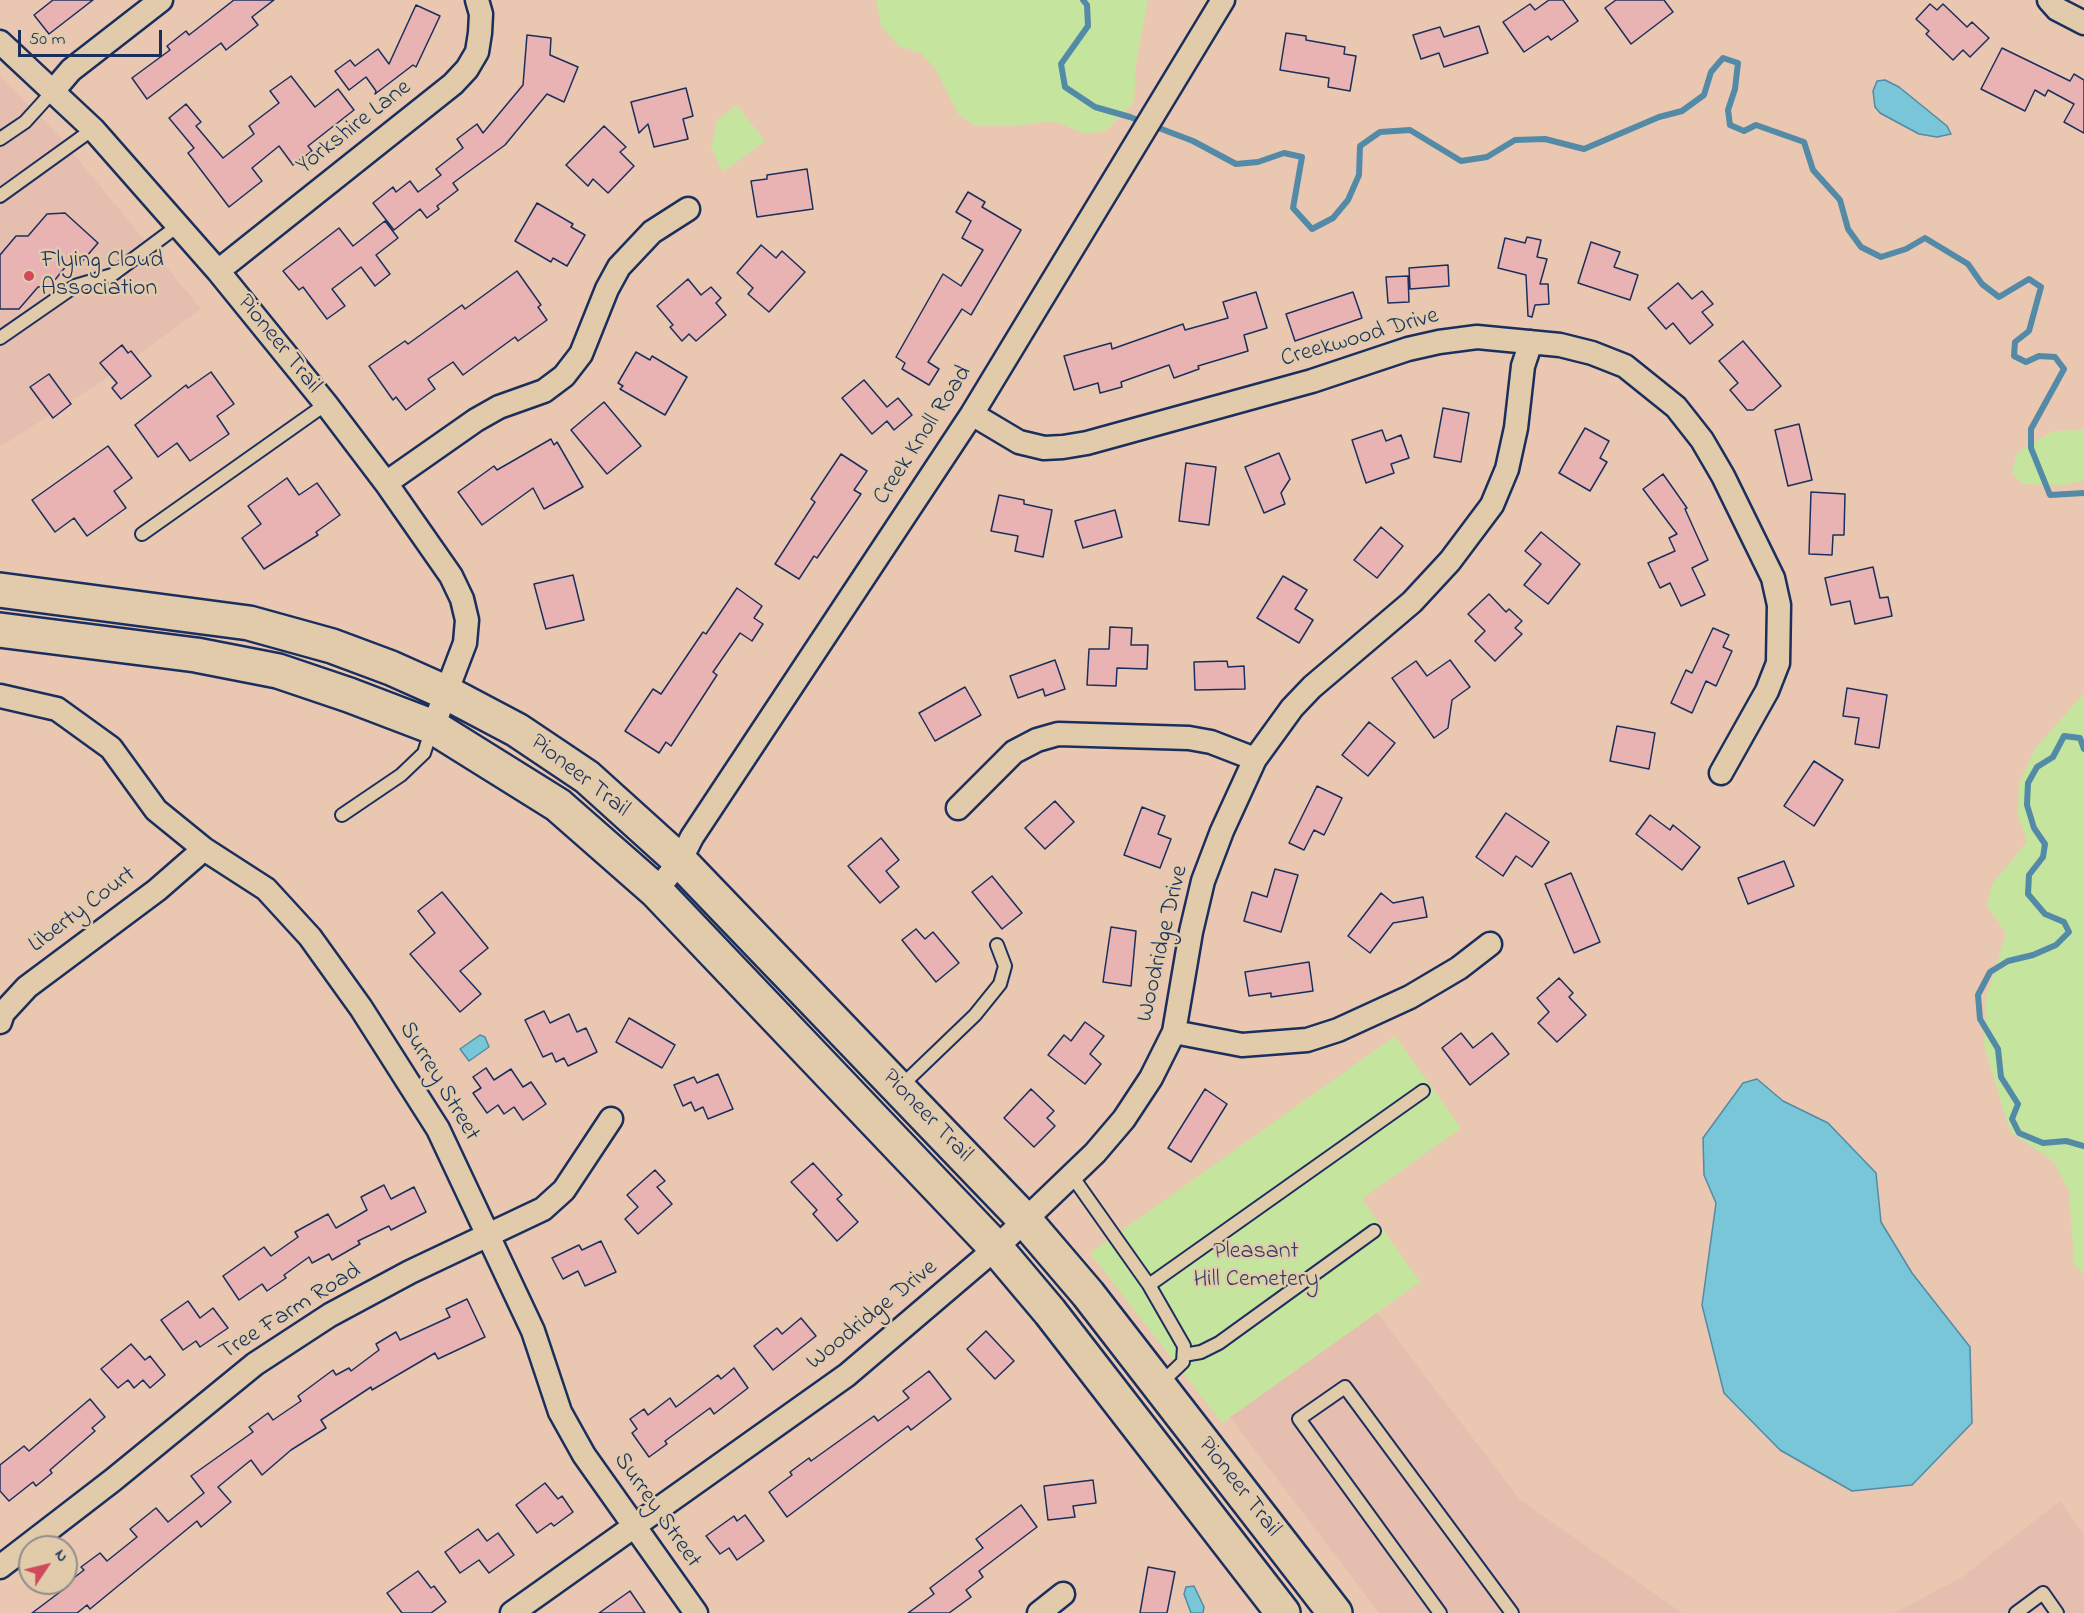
<!DOCTYPE html>
<style>
body{margin:0}
#map{position:relative;width:2084px;height:1613px;overflow:hidden;background:#e9c7b0;font-family:"Indie Flower",sans-serif}
canvas{display:block}
.north{position:absolute;left:18px;top:1535px;width:60px;height:60px;box-sizing:border-box;background:#e1cbab;border:2px solid #928d8c;border-radius:50%;rotate:55deg;font-size:16px;font-weight:700;line-height:24px;text-align:center;color:#1b2f5e}
.north::after{content:'';display:block;margin:auto;width:21px;height:27px;background:#d1495b;clip-path:polygon(50% 0,100% 100%,50% 72%,0 100%)}
.scale{position:absolute;left:18px;top:30px;width:144px;height:27px;box-sizing:border-box;border:3px solid #1b2f5e;border-top:0;padding-left:8px;font-size:18px;line-height:21px;white-space:nowrap;color:#1b2f5e;-webkit-text-stroke:4px #e1cbab;paint-order:stroke}
</style>
<div id="map">
<canvas width="2084" height="1613"></canvas>
<div class="north">N</div>
<div class="scale">50 m</div>
</div>
<script>
const context = document.querySelector('canvas').getContext('2d');
context.lineJoin = 'round';
function fill(path, color) { context.fillStyle = color; context.fill(path, 'evenodd'); }
const shape = rows => new Path2D(rows.map(r => 'M' + r).join(''));
function strokePath(path, color, width, dash) { context.strokeStyle = color; context.lineWidth = width; context.lineCap = dash ? 'butt' : 'round'; context.setLineDash(dash || []); context.stroke(path); }
function drawText(font, color, halo, rows, align = 'center') {
  context.font = font + ' "Indie Flower",sans-serif'; context.lineWidth = 5; context.setLineDash([]); context.textBaseline = 'middle'; context.strokeStyle = halo; context.fillStyle = color; for (const [text, x, y, turn = 0] of rows) {
    context.save(); context.translate(x, y); context.rotate((+turn || 0) * Math.PI / 180); context.textAlign = isNaN(turn) ? turn : align; if (halo) context.strokeText(text, 0, 0); context.fillText(text, 0, 0); context.restore();
  }
}
fill(shape([
 [0,76,59,136,201,309,102,381,0,447],
 [1377,1313,1520,1500,1682,1613,1379,1613,1230,1417],
 [2060,1501,2084,1535,2084,1613,1894,1613,1961,1578]
]), '#e5beaf');
fill(shape([
 [876,0,1148,0,1136,64,1134,102,1107,130,1086,134,1054,121,1014,126,975,126,958,114,935,68,921,53,899,46,881,26],
 [737,105,765,141,723,172,711,148,717,120],
 [2084,430,2084,481,2062,485,2022,484,2012,472,2017,452,2054,431],
 [2084,693,2084,1276,2074,1264,2069,1191,2053,1161,2010,1132,1984,1045,1986,998,2006,933,1987,906,1992,884,2027,842,2018,815,2019,784,2035,749],
 [1395,1036,1461,1128,1362,1199,1420,1282,1222,1423,1090,1253]
]), '#c5e59e');
const water = shape([
 [1885,80,1899,87,1947,126,1951,134,1937,137,1919,134,1880,113,1875,107,1873,91,1877,81,1885,80],
 [480,1035,485,1037,489,1047,469,1061,460,1049,480,1035],
 [1757,1079,1783,1101,1828,1123,1876,1173,1881,1222,1912,1273,1970,1347,1972,1423,1912,1485,1852,1491,1780,1450,1724,1393,1702,1305,1716,1203,1704,1175,1703,1138,1743,1083,1757,1079],
 [1194,1586,1204,1607,1203,1613,1191,1613,1184,1594,1186,1587,1194,1586]
]);
fill(water, '#78c6d7');
strokePath(water, '#538aa7', 1.5);
strokePath(shape([
 [1083,0,1087,5,1088,26,1061,64,1065,87,1095,107,1130,117,1193,141,1236,164,1258,162,1284,153,1302,157,1293,208,1312,229,1333,218,1348,200,1359,175,1360,146,1380,132,1410,130,1461,161,1487,157,1515,140,1545,139,1584,149,1659,117,1682,111,1704,95,1711,72,1723,58,1738,63,1735,89,1728,110,1730,125,1744,131,1756,125,1804,142,1813,170,1840,200,1848,229,1861,247,1881,257,1906,249,1925,238,1968,264,1982,284,1999,297,2029,279,2041,287,2029,331,2015,342,2014,356,2026,362,2039,356,2055,357,2064,369,2031,429,2031,448,2050,495,2084,493],
 [2084,749,2080,738,2064,736,2053,757,2037,767,2028,783,2027,805,2034,828,2045,844,2043,857,2029,875,2028,894,2045,914,2064,922,2069,932,2056,945,2033,955,2008,961,1990,972,1978,995,1980,1019,1998,1049,2001,1077,2018,1104,2012,1119,2019,1133,2043,1143,2066,1141,2084,1146]
]), '#538aa7', 6);
const building = shape([
 [53,0,93,0,49,34,34,15,53,0],
 [234,0,274,0,252,17,258,25,226,50,221,43,147,99,132,78,170,50,167,46,186,31,189,35,234,0],
 [1549,0,1563,0,1578,21,1551,40,1548,36,1524,52,1503,22,1530,4,1535,10,1549,0],
 [1616,0,1664,0,1673,12,1631,44,1605,8,1616,0],
 [1930,4,1937,10,1943,4,1967,27,1972,22,1989,38,1970,57,1963,50,1953,60,1926,34,1929,31,1916,19,1930,4],
 [416,5,440,16,416,67,413,65,375,94,376,91,366,77,349,90,335,71,350,60,355,66,378,49,389,64,416,5],
 [1479,26,1488,53,1444,67,1439,53,1421,59,1413,35,1440,27,1444,37,1479,26],
 [1286,33,1306,36,1306,40,1345,47,1344,54,1356,56,1350,91,1328,87,1329,78,1280,70,1286,33],
 [527,35,551,38,550,55,578,67,564,102,547,94,505,145,453,183,458,190,437,206,439,209,427,218,420,209,394,230,373,203,393,187,396,192,410,181,418,192,441,175,436,169,463,148,457,139,477,124,483,133,523,85,527,35],
 [2002,48,2070,81,2074,74,2084,80,2084,133,2064,122,2074,104,2048,90,2045,96,2035,90,2025,111,1981,89,2002,48],
 [291,76,315,107,338,89,354,110,308,146,312,151,293,165,279,146,252,168,262,181,229,207,188,153,194,148,169,118,186,104,201,122,196,126,223,158,254,134,249,126,279,103,270,91,291,76],
 [686,88,693,116,683,119,688,139,654,147,648,124,639,133,631,102,686,88],
 [604,126,626,147,620,152,634,166,608,193,593,179,588,186,566,165,604,126],
 [807,169,813,209,757,217,751,181,767,179,767,175,807,169],
 [968,192,985,202,982,207,1021,230,971,315,962,309,928,362,939,369,929,385,902,369,905,363,896,357,943,274,961,286,983,250,962,238,971,221,956,212,968,192],
 [537,203,573,224,571,227,585,235,567,266,553,258,551,262,515,241,537,203],
 [65,213,98,243,79,265,67,265,50,286,38,287,19,309,0,309,0,255,16,236,28,236,47,214,65,213],
 [385,221,398,238,376,255,390,274,375,286,361,267,332,289,345,306,327,319,303,287,299,290,283,271,339,228,353,246,385,221],
 [1527,237,1541,240,1537,257,1547,259,1540,284,1548,284,1549,304,1535,305,1532,317,1528,316,1526,275,1498,268,1505,238,1525,243,1527,237],
 [1591,242,1620,252,1614,267,1638,275,1630,300,1578,283,1591,242],
 [761,245,776,258,782,251,805,272,769,312,748,294,753,288,737,273,761,245],
 [1448,265,1449,286,1410,289,1409,268,1448,265],
 [517,271,541,305,538,307,547,320,518,341,515,337,463,375,453,362,428,379,435,389,406,410,396,397,393,400,369,366,405,341,408,344,462,305,465,309,517,271],
 [1408,276,1409,302,1388,303,1386,277,1408,276],
 [688,279,701,295,711,287,721,298,716,303,726,315,696,341,689,334,682,341,670,327,673,325,657,306,688,279],
 [1678,283,1692,299,1702,291,1713,304,1702,312,1713,325,1690,344,1673,323,1666,329,1648,308,1678,283],
 [1256,292,1267,328,1244,335,1248,351,1198,366,1199,369,1174,378,1169,365,1121,382,1122,387,1100,393,1098,383,1074,390,1064,356,1111,343,1112,349,1183,324,1185,330,1228,318,1223,302,1256,292],
 [1353,292,1362,318,1295,341,1286,314,1353,292],
 [1743,341,1781,386,1753,410,1747,410,1730,390,1738,383,1719,361,1743,341],
 [122,345,128,353,131,351,151,376,121,399,112,388,117,383,100,363,122,345],
 [636,352,650,360,652,356,687,377,665,415,620,389,623,386,618,383,636,352],
 [211,372,234,404,217,416,229,434,190,461,177,443,158,457,135,425,186,385,188,388,211,372],
 [49,374,71,404,53,418,30,387,49,374],
 [864,380,887,407,898,398,912,415,894,430,887,421,872,434,842,398,864,380],
 [604,402,641,446,607,474,571,430,604,402],
 [1443,408,1469,413,1461,462,1434,457,1443,408],
 [1799,424,1812,480,1788,486,1775,430,1799,424],
 [1585,428,1609,441,1600,458,1607,462,1590,491,1559,473,1585,428],
 [1382,430,1386,441,1401,435,1409,458,1391,464,1394,473,1366,483,1352,440,1382,430],
 [551,439,554,445,557,442,583,487,544,509,533,488,482,525,458,492,494,466,497,470,551,439],
 [108,446,132,478,114,491,126,508,87,536,74,518,55,532,32,500,108,446],
 [1279,453,1290,479,1281,493,1285,504,1264,513,1245,467,1279,453],
 [841,454,867,471,854,490,861,494,817,558,814,556,799,579,775,564,815,502,811,499,841,454],
 [1186,463,1216,467,1209,525,1179,521,1186,463],
 [1663,474,1687,508,1685,509,1708,560,1692,568,1705,595,1681,606,1670,583,1660,588,1648,563,1675,551,1669,538,1677,534,1643,489,1663,474],
 [287,478,299,495,317,483,340,515,316,532,318,535,264,569,242,538,261,524,248,506,287,478],
 [1811,492,1845,494,1844,535,1833,535,1832,555,1809,554,1811,492],
 [999,495,1024,500,1024,504,1052,510,1043,557,1015,551,1018,536,991,531,999,495],
 [1115,510,1122,537,1083,548,1075,521,1115,510],
 [1381,527,1403,546,1377,578,1354,560,1381,527],
 [1541,532,1580,564,1548,604,1524,585,1541,564,1525,551,1541,532],
 [1873,567,1880,598,1888,597,1892,616,1855,624,1850,601,1831,605,1825,578,1873,567],
 [573,575,584,620,546,629,534,584,573,575],
 [1283,576,1307,590,1295,609,1313,620,1299,643,1257,618,1283,576],
 [737,588,762,606,754,618,763,624,752,641,740,633,713,672,717,675,671,746,666,742,659,753,625,731,653,689,661,694,703,632,706,634,737,588],
 [1489,594,1506,612,1509,609,1522,621,1515,628,1522,634,1495,661,1475,641,1485,631,1468,614,1489,594],
 [1110,627,1132,628,1131,645,1148,645,1147,669,1117,668,1116,686,1087,685,1089,649,1109,649,1110,627],
 [1713,628,1729,635,1723,647,1732,651,1716,686,1706,681,1692,713,1671,703,1686,670,1692,673,1713,628],
 [1055,660,1065,689,1045,696,1043,689,1018,698,1010,676,1055,660],
 [1450,660,1470,687,1452,700,1448,728,1434,738,1392,678,1416,661,1427,676,1450,660],
 [1227,661,1228,667,1244,666,1245,689,1195,690,1194,662,1227,661],
 [965,687,981,715,935,741,919,713,965,687],
 [1847,688,1887,695,1879,748,1855,744,1859,718,1843,716,1847,688],
 [1369,722,1395,743,1368,776,1342,755,1369,722],
 [1617,726,1655,733,1649,769,1610,761,1617,726],
 [1814,761,1843,780,1814,826,1784,806,1814,761],
 [1317,786,1342,798,1324,835,1314,830,1304,850,1289,843,1317,786],
 [1055,801,1074,822,1045,849,1025,828,1055,801],
 [1142,807,1165,816,1158,834,1171,839,1160,868,1124,855,1142,807],
 [1506,813,1549,842,1532,867,1516,856,1503,876,1476,857,1506,813],
 [1650,815,1670,830,1673,825,1700,847,1682,870,1636,834,1650,815],
 [881,838,899,860,886,871,899,887,880,903,848,866,881,838],
 [1784,861,1794,886,1748,904,1738,878,1784,861],
 [1275,869,1298,875,1281,932,1244,921,1252,892,1267,897,1275,869],
 [1571,873,1600,942,1574,953,1545,884,1571,873],
 [992,876,1022,913,1002,929,972,892,992,876],
 [442,892,488,948,460,971,481,994,460,1012,410,954,435,933,418,911,442,892],
 [1381,893,1393,903,1423,897,1427,917,1393,923,1370,953,1348,936,1381,893],
 [1111,927,1136,931,1131,986,1103,982,1111,927],
 [916,929,925,939,933,932,959,963,936,982,902,940,916,929],
 [1309,962,1313,991,1271,997,1271,993,1249,996,1245,972,1309,962],
 [1559,978,1573,993,1569,997,1586,1015,1557,1042,1538,1023,1549,1012,1537,998,1559,978],
 [544,1011,550,1023,569,1014,577,1032,586,1028,597,1052,568,1066,564,1058,556,1062,552,1053,543,1057,525,1020,544,1011],
 [629,1018,675,1045,662,1068,616,1042,629,1018],
 [1085,1022,1104,1036,1090,1054,1101,1064,1085,1084,1048,1055,1064,1035,1071,1041,1085,1022],
 [1461,1033,1473,1048,1492,1033,1509,1054,1470,1085,1442,1048,1461,1033],
 [486,1068,494,1080,511,1069,523,1087,531,1082,546,1104,523,1120,514,1107,504,1114,498,1105,487,1113,473,1093,481,1088,473,1077,486,1068],
 [718,1074,733,1109,708,1119,703,1107,695,1111,691,1102,683,1106,674,1085,694,1077,697,1083,718,1074],
 [1031,1089,1054,1111,1047,1118,1055,1126,1034,1147,1004,1118,1031,1089],
 [1205,1089,1227,1104,1191,1162,1168,1148,1205,1089],
 [813,1163,842,1195,837,1199,858,1222,837,1241,813,1214,817,1210,791,1182,813,1163],
 [655,1170,665,1181,657,1187,672,1204,638,1234,625,1219,638,1207,627,1195,655,1170],
 [384,1185,391,1199,414,1187,426,1212,391,1230,389,1226,358,1241,360,1244,332,1260,329,1254,312,1263,309,1257,284,1275,286,1278,267,1291,262,1284,239,1300,223,1276,264,1247,271,1256,298,1237,295,1232,328,1214,336,1228,367,1210,361,1197,384,1185],
 [601,1241,616,1272,585,1286,578,1271,563,1279,552,1258,579,1245,582,1250,601,1241],
 [467,1299,485,1337,438,1359,435,1353,372,1390,371,1387,321,1420,326,1428,291,1450,262,1475,251,1460,218,1487,231,1502,201,1527,197,1521,90,1609,87,1605,77,1613,32,1613,68,1586,66,1584,84,1570,81,1567,100,1553,107,1561,137,1537,130,1529,156,1508,168,1522,204,1493,191,1476,253,1432,249,1427,268,1413,273,1420,301,1401,298,1396,333,1370,336,1375,349,1368,351,1371,379,1350,376,1344,396,1332,400,1340,450,1317,446,1309,467,1299],
 [188,1301,200,1318,213,1308,228,1328,200,1347,196,1341,183,1350,161,1320,188,1301],
 [801,1318,816,1336,773,1370,754,1346,777,1328,782,1334,801,1318],
 [986,1331,1014,1361,995,1379,967,1349,986,1331],
 [131,1344,145,1360,150,1356,165,1375,150,1388,143,1380,134,1388,128,1380,118,1388,101,1369,131,1344],
 [734,1368,748,1388,714,1414,710,1408,665,1441,667,1444,649,1457,632,1433,637,1429,630,1419,644,1409,648,1415,670,1398,676,1407,718,1375,721,1379,734,1368],
 [929,1371,951,1399,911,1430,908,1426,787,1517,769,1492,792,1475,790,1472,809,1458,811,1461,874,1416,878,1421,909,1398,903,1391,929,1371],
 [90,1399,105,1417,92,1428,95,1431,50,1470,52,1473,36,1486,33,1482,9,1501,0,1491,0,1465,24,1446,29,1451,90,1399],
 [1093,1480,1096,1503,1073,1506,1075,1517,1048,1520,1044,1486,1093,1480],
 [545,1483,558,1499,562,1496,573,1512,554,1526,551,1523,537,1533,516,1505,545,1483],
 [1021,1505,1037,1527,979,1571,983,1577,966,1590,971,1597,949,1613,908,1613,934,1594,930,1588,983,1548,976,1539,1021,1505],
 [745,1515,764,1541,737,1560,729,1548,720,1554,706,1536,734,1516,737,1521,745,1515],
 [478,1529,487,1541,498,1533,514,1555,489,1573,479,1560,460,1573,445,1552,478,1529],
 [1148,1567,1175,1572,1167,1613,1140,1613,1148,1567],
 [418,1571,431,1588,434,1586,446,1602,431,1613,402,1613,387,1593,418,1571],
 [630,1591,645,1613,599,1613,630,1591]
]);
fill(building, '#e9b3b3');
strokePath(building, '#1b2f5e', 1.5);
const lane = shape([
 [0,139,25,122,54,90],
 [0,196,93,129],
 [0,338,75,286,112,275,179,225],
 [142,534,326,404],
 [342,815,401,775,424,753,432,728],
 [899,1088,975,1015,1000,984,1005,966,997,945],
 [1072,1176,1149,1285,1184,1346,1183,1362,1159,1385],
 [1149,1285,1423,1091],
 [1184,1355,1201,1352,1219,1343,1374,1231],
 [1440,1613,1299,1419,1345,1387,1512,1613],
 [2016,1613,2043,1593,2057,1613]
]);
const street = shape([
 [2049,0,2057,9,2084,23],
 [0,42,93,129,218,271,326,404,386,483,451,576,462,599,467,620,465,643,433,727],
 [54,90,71,70,161,0],
 [218,271,453,84,467,69,477,52,480,33,481,14,477,0],
 [972,414,1019,442,1044,448,1063,447,1087,443,1312,381,1408,349,1439,342,1477,337,1560,345,1592,353,1625,366,1676,407,1702,440,1723,476,1773,578,1779,605,1778,663,1767,691,1721,773],
 [386,483,476,420,499,407,544,391,564,376,581,354,607,289,619,267,652,232,688,209],
 [0,696,57,709,111,748,156,810,204,849,266,889,310,937,361,1008,438,1129,533,1331,560,1412,584,1455,696,1613],
 [958,808,1014,752,1037,740,1058,734,1189,738,1211,742,1255,759],
 [656,891,680,861,692,837,972,414,1223,0],
 [0,1022,3,1013,27,987,157,890,204,849],
 [1174,1032,1242,1045,1307,1040,1338,1030,1410,997,1459,968,1490,944],
 [0,1567,113,1480,255,1364,330,1315,410,1272,543,1209,564,1190,611,1119],
 [512,1613,847,1375,996,1248,1095,1153,1124,1119,1151,1078,1174,1032,1191,932,1203,881,1222,831,1255,759,1292,708,1312,687,1412,602,1450,561,1492,505,1507,469,1516,428,1523,366,1531,342],
 [1039,1613,1063,1594]
]);
const secondary = shape([
 [0,590,249,623,332,646,391,668,447,693,517,730,587,777,680,861,1024,1219,1088,1294,1335,1613],
 [0,630,196,655,278,671,349,695,433,727,558,805,656,891,996,1248,1050,1312,1283,1613]
]);
strokePath(lane, '#1b2f5e', 16);
strokePath(street, '#1b2f5e', 27);
strokePath(secondary, '#1b2f5e', 38);
strokePath(lane, '#e1cbab', 12);
strokePath(street, '#e1cbab', 22);
strokePath(secondary, '#e1cbab', 33);
for (const [x, y, r, color] of [
 [29,276,6,"#d1495b"]
]) { const dot = new Path2D(); dot.arc(x, y, r, 0, 2 * Math.PI); context.fillStyle = color; context.fill(dot); strokePath(dot, '#e1cbab', 2); }
drawText('24px', '#1b2f5e', '#e1cbab', [
 ["Yorkshire Lane",355,128,-38],
 ["Creekwood Drive",1360,339,-16],
 ["Pioneer Trail",278,345,51],
 ["Creek Knoll Road",924,436,-57],
 ["Pioneer Trail",579,777,38],
 ["Liberty Court",83,911,-37],
 ["Woodridge Drive",1164,944,-77],
 ["Surrey Street",438,1082,59],
 ["Pioneer Trail",926,1117,46],
 ["Tree Farm Road",291,1313,-32],
 ["Woodridge Drive",873,1316,-39],
 ["Pioneer Trail",1238,1488,52],
 ["Surrey Street",656,1511,55]
]);
drawText('24px', '#1b2f5e', '#e1cbab', [
 ["Flying Cloud",41,262],
 ["Association",41,290]
], 'left');
drawText('24px', '#2c4164', '#e1cbab', [
 ["Pleasant",1256,1253],
 ["Hill Cemetery",1256,1281]
]);
</script>
